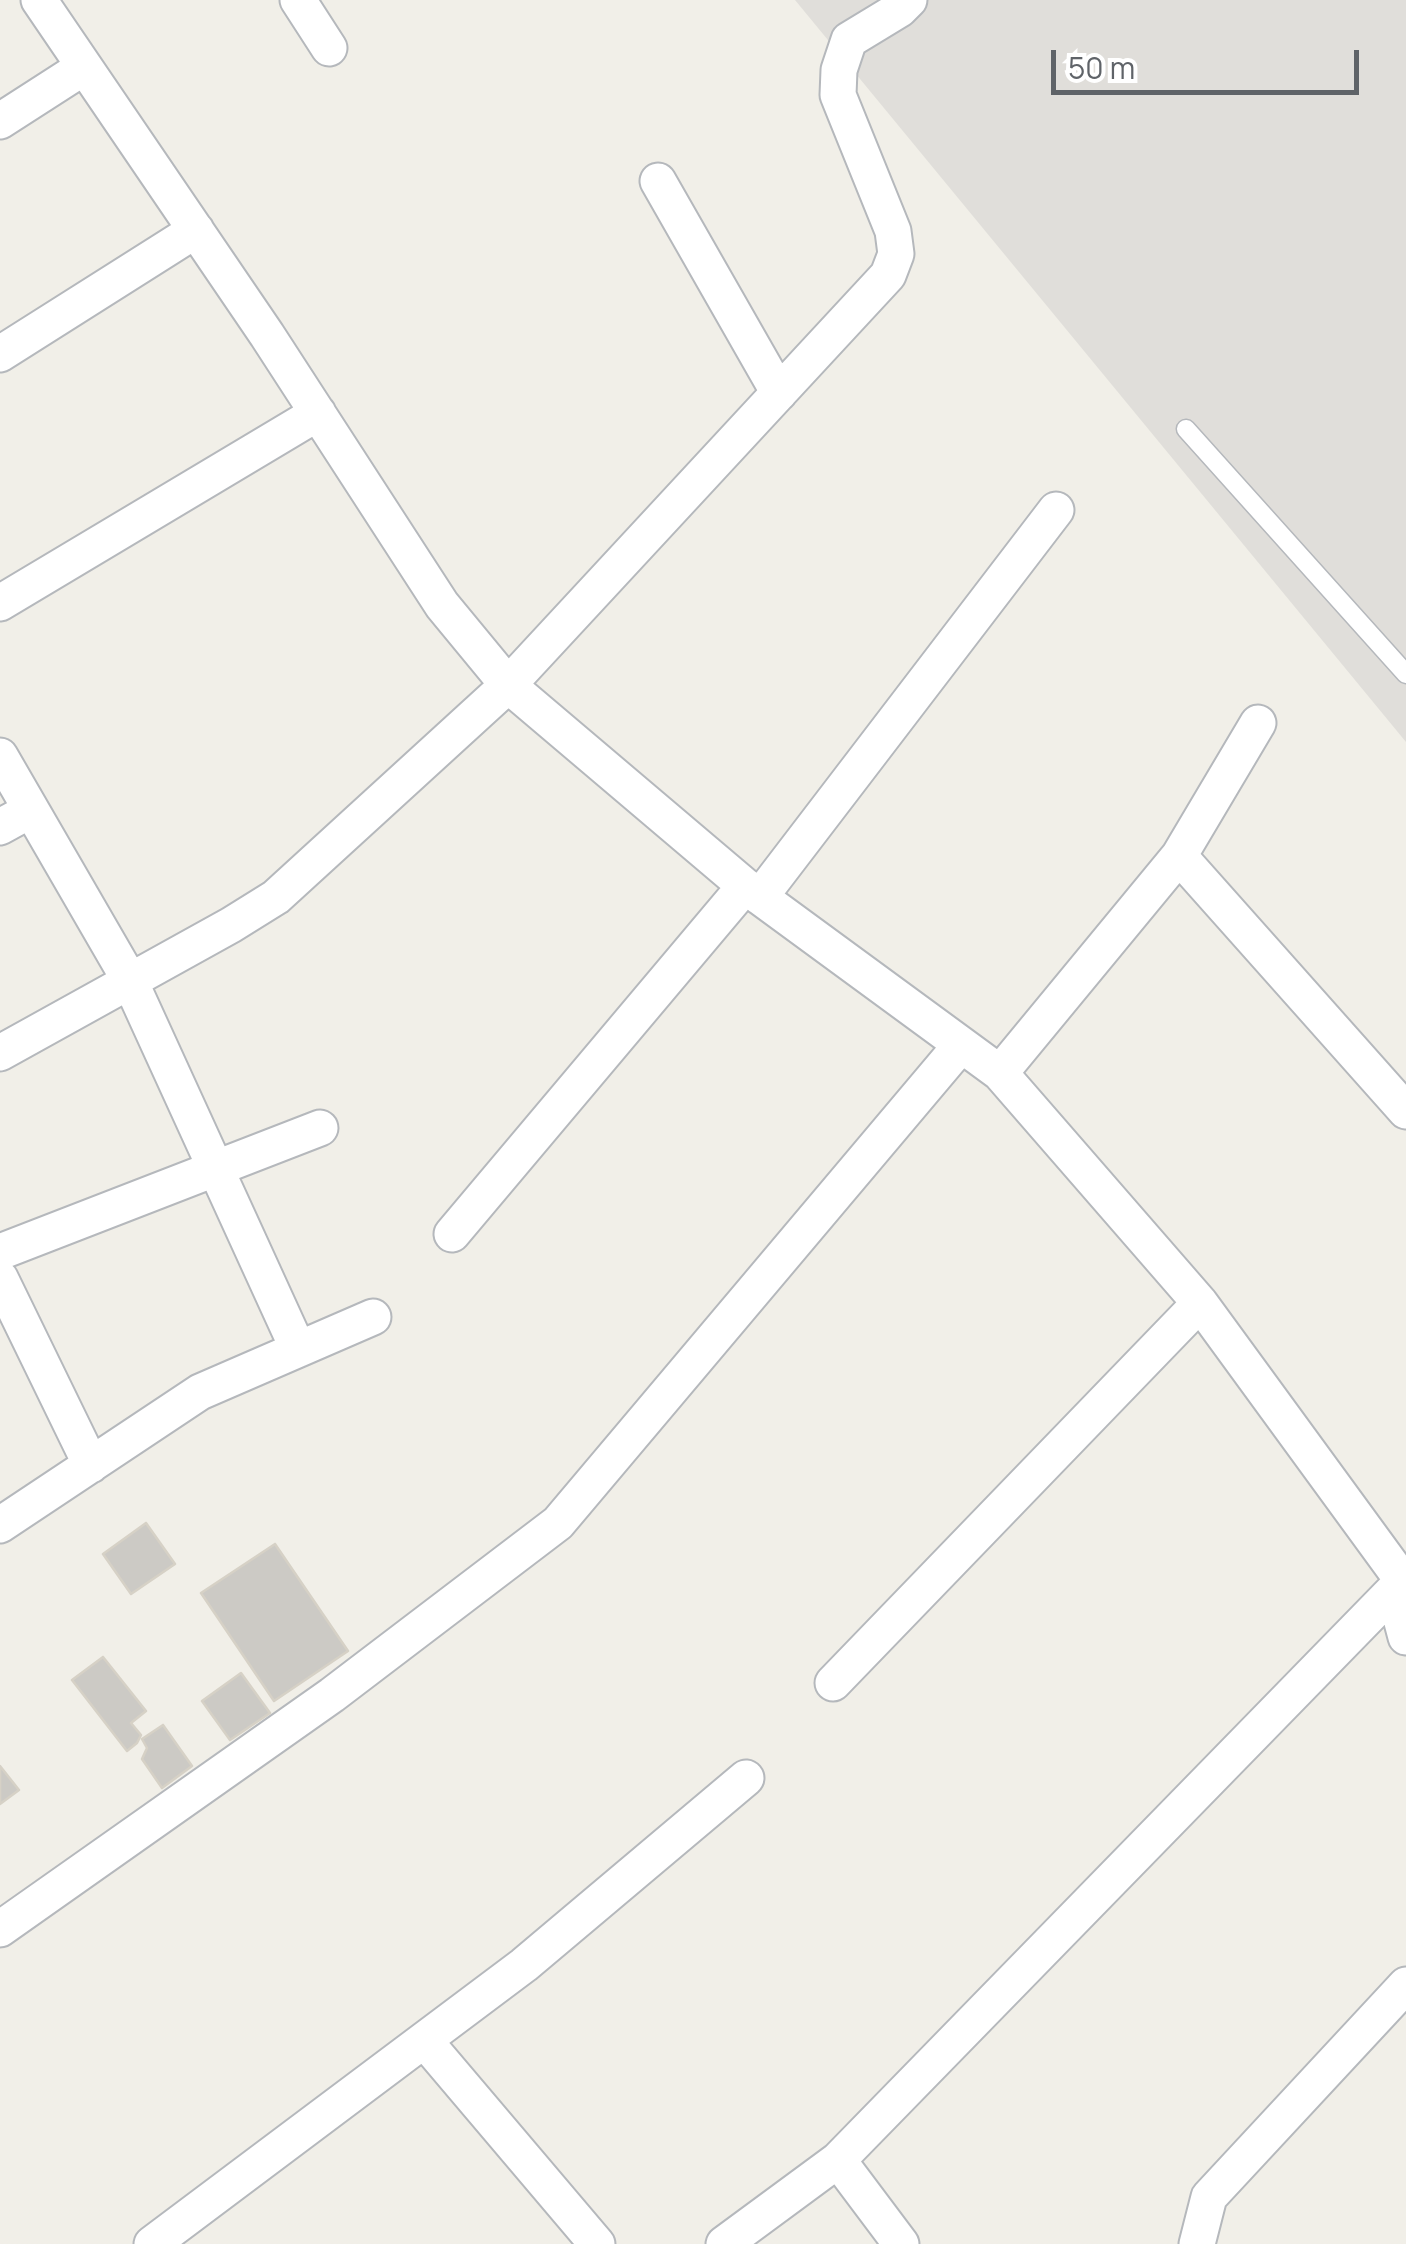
<!DOCTYPE html>
<style>
body{margin:0}
#map{position:relative;width:1406px;height:2244px;overflow:hidden;background:#f1efe8;font-family:Manrope,sans-serif}
canvas{display:block}
.scale{position:absolute;left:1051px;top:50px;width:308px;height:45px;box-sizing:border-box;border:5px solid #5f6368;border-top:0;padding-left:12px;font-size:30px;line-height:35px;white-space:nowrap;color:#5f6368;-webkit-text-stroke:8px #fff;paint-order:stroke}
</style>
<div id="map">
<canvas width="1406" height="2244"></canvas>
<div class="scale">50 m</div>
</div>
<script>
const context = document.querySelector('canvas').getContext('2d');
context.lineJoin = 'round';
function fill(path, color) { context.fillStyle = color; context.fill(path, 'evenodd'); }
const shape = rows => new Path2D(rows.map(r => 'M' + r).join(''));
function strokePath(path, color, width, dash) { context.strokeStyle = color; context.lineWidth = width; context.lineCap = dash ? 'butt' : 'round'; context.setLineDash(dash || []); context.stroke(path); }
fill(shape([
 [795,0,1406,0,1406,742]
]), '#e0deda');
const building = shape([
 [146,1523,175,1564,131,1594,103,1554,146,1523],
 [275,1544,348,1651,274,1701,201,1593,275,1544],
 [103,1657,146,1711,131,1723,141,1735,137,1743,127,1751,72,1680,103,1657],
 [241,1673,270,1713,230,1740,202,1701,241,1673],
 [163,1725,192,1766,162,1788,142,1759,147,1748,142,1739,163,1725],
 [0,1766,19,1790,0,1804,0,1766]
]);
fill(building, '#cccac5');
strokePath(building, '#d6d1c6', 2.5);
const service = shape([
 [1186,429,1406,674]
]);
const minor = shape([
 [39,0,267,335,442,605,508,685,745,886,1000,1073,1200,1303,1403,1581,1402,1622,1406,1637],
 [298,0,329,48],
 [0,121,84,67],
 [658,181,779,393],
 [0,354,196,230],
 [0,603,318,413],
 [1258,723,1179,856,1406,1111],
 [0,756,129,979,298,1349],
 [0,827,31,810],
 [760,897,1056,510],
 [0,1053,231,925,276,897,508,685,888,275,896,254,893,231,838,95,839,70,849,40,900,9,909,0],
 [1000,1073,1179,856],
 [452,1234,745,886],
 [0,1252,320,1128],
 [0,1278,91,1465],
 [0,1525,200,1392,373,1317],
 [833,1683,1200,1303],
 [0,1929,332,1695,558,1523,961,1045],
 [424,2040,597,2244],
 [838,2160,901,2244],
 [152,2244,524,1965,746,1778],
 [724,2244,838,2160,1403,1581],
 [1197,2244,1209,2197,1406,1985]
]);
strokePath(service, '#b5b8bc', 21);
strokePath(minor, '#b5b8bc', 39);
strokePath(service, '#fff', 18);
strokePath(minor, '#fff', 35);
</script>
